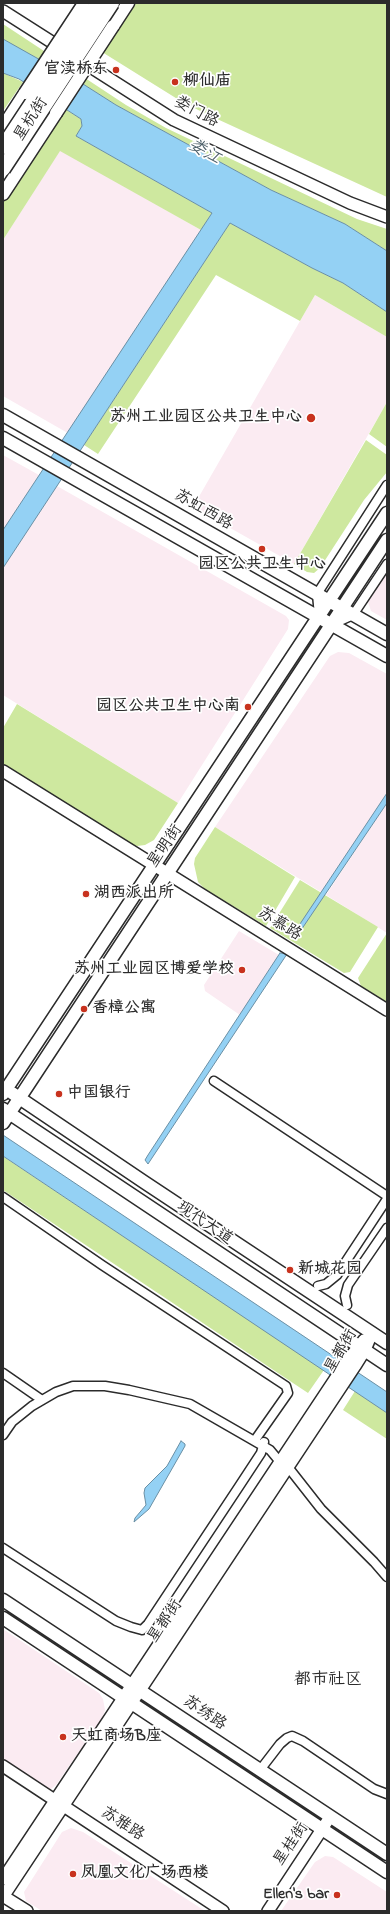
<!DOCTYPE html>
<meta charset="utf-8">
<style>
body{margin:0}
#map{position:relative;width:390px;height:1914px;overflow:hidden;background:#fff;font-family:"Indie Flower",sans-serif}
canvas{display:block}
.frame{position:absolute;inset:0;border:4px solid #2b2b2b;pointer-events:none}
</style>
<div id="map">
<canvas width="390" height="1914"></canvas>
<div class="frame"></div>
</div>
<script>
const context = document.querySelector('canvas').getContext('2d');
context.lineJoin = 'round';
function fill(path, color) { context.fillStyle = color; context.fill(path, 'evenodd'); }
const shape = rows => new Path2D(rows.map(r => 'M' + r).join(''));
function strokePath(path, color, width, dash) { context.strokeStyle = color; context.lineWidth = width; context.lineCap = dash ? 'butt' : 'round'; context.setLineDash(dash || []); context.stroke(path); }
function drawText(font, color, halo, rows, align = 'center') {
  context.font = font + ' "Indie Flower","LXGW WenKai TC",sans-serif'; context.lineWidth = 3.5; context.setLineDash([]); context.textBaseline = 'middle'; context.strokeStyle = halo; context.fillStyle = color; for (const [text, x, y, turn = 0] of rows) {
    context.save(); context.translate(x, y); context.rotate((+turn || 0) * Math.PI / 180); context.textAlign = isNaN(turn) ? turn : align; if (halo) context.strokeText(text, 0, 0); context.fillText(text, 0, 0); context.restore();
  }
}
fill(shape([
 [60,150,201,230,73,436,3,396,3,240],
 [315,295,387,337,387,402,294,564,193,507],
 [3,455,39,475,3,530],
 [57,486,286,616,289,620,288,629,178,803,3,695,3,568],
 [387,572,387,620,371,611,368,602],
 [338,652,349,653,387,674,387,793,321,892,215,827,330,656],
 [387,803,387,933,326,895],
 [239,931,279,955,240,1015,205,991,204,985],
 [3,1629,99,1693,103,1699,105,1710,103,1717,56,1785,51,1789,46,1789,3,1762],
 [71,1828,83,1832,205,1911,42,1911,26,1901,24,1892,62,1832],
 [325,1856,333,1857,387,1892,387,1911,281,1911,315,1862]
]), '#fbebf2');
fill(shape([
 [135,3,387,3,387,197,204,113,179,100,102,52],
 [3,24,126,105,166,128,357,219,387,229,387,251,345,224,271,190,116,105,83,84,11,44,3,39],
 [3,73,23,82,3,111],
 [65,109,81,119,82,126,76,136,212,213,201,230,60,151,3,240,3,202],
 [230,223,312,268,343,283,387,312,387,337,315,295,300,321,216,275,98,454,84,445],
 [387,402,387,447,369,434],
 [366,440,387,455,387,472,364,500,320,568,314,573,307,572,294,564],
 [17,704,178,803,154,840,145,845,137,846,129,844,3,767,3,728],
 [215,827,295,877,266,926,205,889,198,882,194,864,195,858],
 [300,880,378,927,350,972,344,973,270,928],
 [387,933,387,1002,361,986,358,978],
 [4,1157,324,1370,308,1393,3,1190],
 [355,1391,387,1413,387,1439,343,1410]
]), '#cee89f');
const water = shape([
 [3,39,83,84,116,105,271,190,345,224,387,251,387,312,343,283,312,268,230,223,3,568,3,530,212,213,76,136,82,126,81,119,19,79,3,73,3,39],
 [387,793,387,803,295,939,292,936,387,793],
 [280,953,287,954,148,1164,145,1160,148,1155,280,953],
 [3,1135,387,1392,387,1413,3,1156,3,1135],
 [181,1441,185,1444,185,1446,149,1509,134,1522,135,1518,146,1505,144,1493,145,1488,167,1466,181,1441]
]);
fill(water, '#94d1f4');
strokePath(water, '#6a8fa4', 1);
const street = shape([
 [319,616,317,594,387,485],
 [333,624,353,615,387,564],
 [214,1081,387,1196],
 [3,1197,102,1265,286,1386,288,1393,255,1440],
 [318,1286,326,1284,337,1275,387,1199],
 [347,1305,345,1296,348,1285,387,1228],
 [3,1373,42,1400],
 [3,1435,12,1422,32,1406,56,1392,73,1386,105,1386,129,1390,190,1404,270,1450,280,1462,288,1467,321,1509,374,1562,387,1577],
 [3,1548,116,1621,131,1627,142,1630,148,1624,240,1485,261,1453,264,1442],
 [260,1770,280,1744,287,1738,292,1736,303,1741,374,1789,387,1794]
]);
const secondary = shape([
 [3,11,174,120,350,203,387,217],
 [3,771,387,1010],
 [3,1766,223,1911],
 [3,1879,347,1361,364,1340],
 [3,1896,27,1911],
 [3,1897,355,1366,365,1350,372,1333],
 [268,1911,330,1817]
]);
const primary = shape([
 [113,26,128,3],
 [3,127,25,93],
 [3,194,56,113],
 [3,415,387,634],
 [3,438,387,656],
 [12,1093,144,1182,387,1343],
 [3,1094,387,513],
 [3,1109,387,1365],
 [3,1123,387,540],
 [3,1600,387,1854],
 [3,1618,387,1872]
]);
strokePath(street, '#2b2b2b', 11);
strokePath(secondary, '#2b2b2b', 14);
strokePath(primary, '#2b2b2b', 15);
strokePath(street, '#fff', 8);
strokePath(secondary, '#fff', 11);
strokePath(primary, '#fff', 12);
const primaryBridge = shape([
 [25,93,83,5],
 [56,113,113,26]
]);
const highwayBridge = shape([
 [3,147,98,3],
 [3,169,112,3]
]);
strokePath(primaryBridge, '#2b2b2b', 15, []);
strokePath(highwayBridge, '#2b2b2b', 17, []);
strokePath(primaryBridge, '#fff', 12);
strokePath(highwayBridge, '#fff', 14);
for (const [x, y, r, color] of [
 [116,70,4,"#c8321e"],
 [175,82,4,"#c8321e"],
 [311,418,5,"#c8321e"],
 [262,549,4,"#c8321e"],
 [248,707,4,"#c8321e"],
 [86,894,4,"#c8321e"],
 [242,970,4,"#c8321e"],
 [84,1009,4,"#c8321e"],
 [59,1094,4,"#c8321e"],
 [290,1270,4,"#c8321e"],
 [63,1737,4,"#c8321e"],
 [73,1874,4,"#c8321e"],
 [337,1895,4,"#c8321e"]
]) { const dot = new Path2D(); dot.arc(x, y, r, 0, 2 * Math.PI); context.fillStyle = color; context.fill(dot); strokePath(dot, '#fff', 1.5); }
drawText('bold 16px', '#2b2b2b', '#fff', [
 ["官渎桥东",108,70,"right"],
 ["柳仙庙",183,82],
 ["苏州工业园区公共卫生中心",302,418,"right"],
 ["园区公共卫生中心",262,565,"center"],
 ["园区公共卫生中心南",240,707,"right"],
 ["湖西派出所",94,894],
 ["苏州工业园区博爱学校",234,970,"right"],
 ["香樟公寓",92,1009],
 ["中国银行",67,1094],
 ["新城花园",298,1270],
 ["天虹商场B座",71,1737],
 ["凤凰文化广场西楼",81,1874],
 ["Ellen's bar",329,1895,"right"]
], 'left');
drawText('16px', '#2b2b2b', '#fff', [
 ["娄门路",196,113,28],
 ["星杭街",32,120,-57],
 ["苏虹西路",203,511,30],
 ["星明街",166,847,-56],
 ["苏慕路",279,925,32],
 ["现代大道",204,1224,34],
 ["星都街",342,1352,-60],
 ["星都街",166,1622,-56],
 ["苏绣路",204,1714,34],
 ["苏雅路",122,1825,33],
 ["星桂街",292,1845,-56]
]);
drawText('italic 17px', '#4a5d67', '#fff', [
 ["娄江",204,153,30]
]);
drawText('17px', '#2b2b2b', '#fff', [
 ["都市社区",328,1681]
]);
</script>
